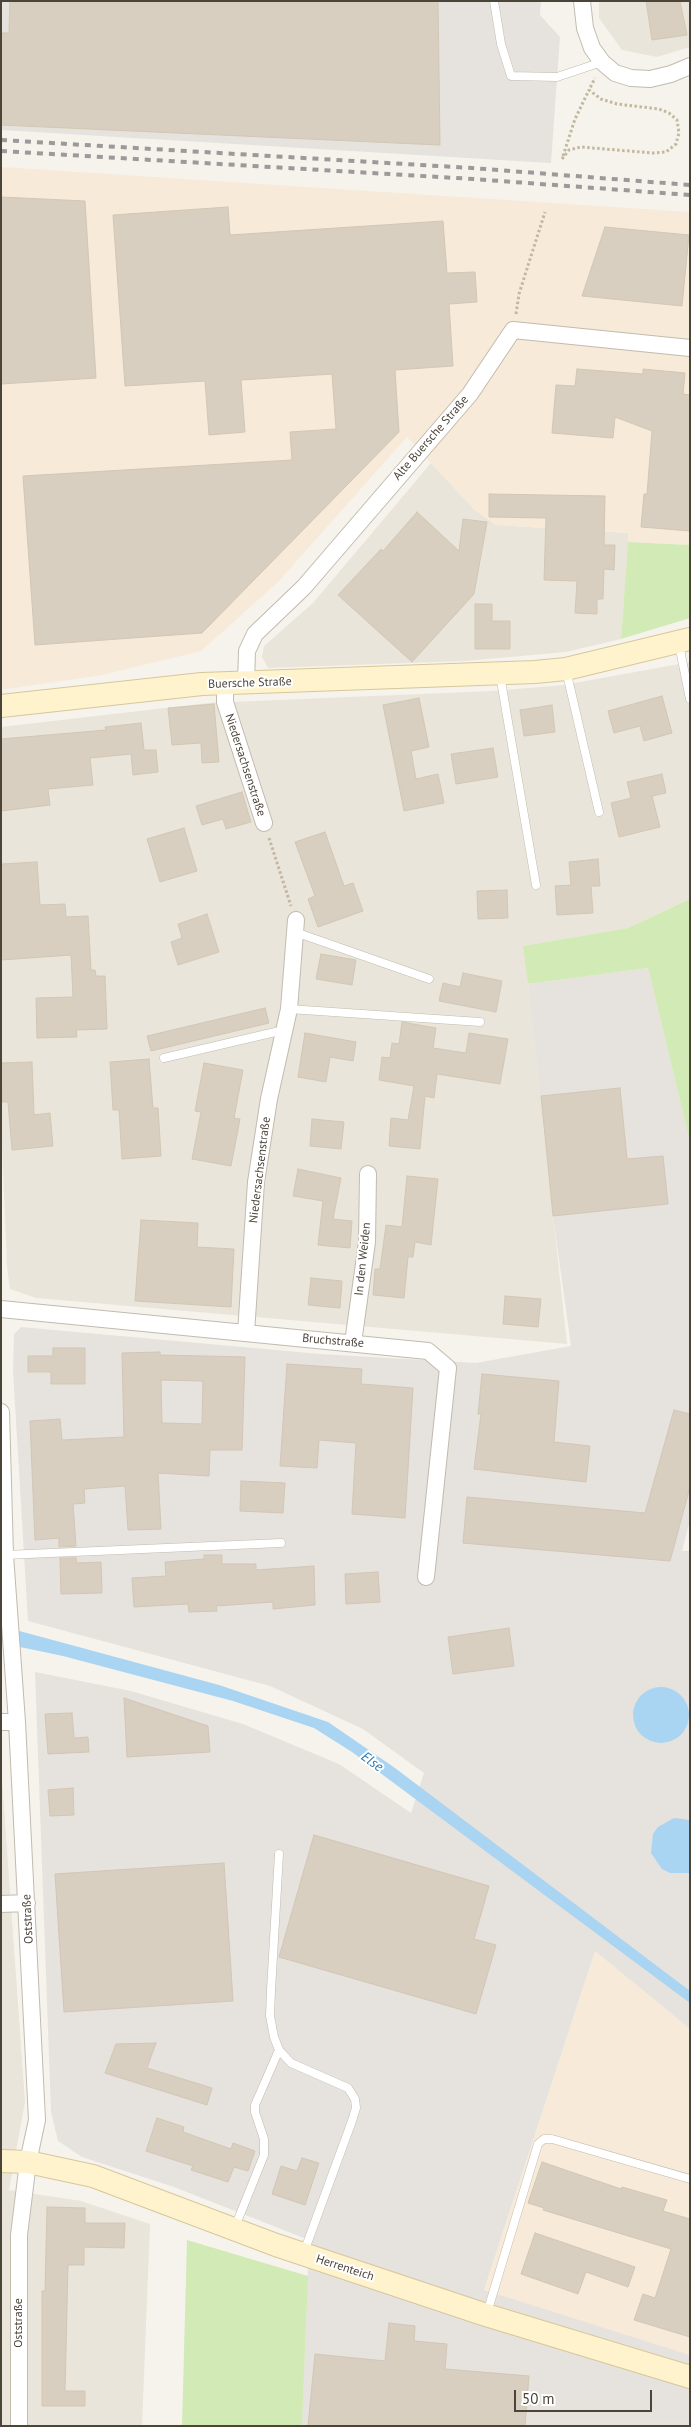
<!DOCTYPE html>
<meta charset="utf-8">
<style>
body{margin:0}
#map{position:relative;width:691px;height:2427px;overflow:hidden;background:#f6f3ec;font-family:"PT Sans",sans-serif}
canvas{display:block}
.frame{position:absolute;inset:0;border:2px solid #4b4439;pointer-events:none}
.scale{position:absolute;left:514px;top:2390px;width:138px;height:22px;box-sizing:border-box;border:2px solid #4b4439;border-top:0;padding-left:6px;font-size:15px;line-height:18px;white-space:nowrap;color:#4b4439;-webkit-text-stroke:4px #fff;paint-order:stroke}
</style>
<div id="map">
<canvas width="691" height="2427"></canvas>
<div class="frame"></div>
<div class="scale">50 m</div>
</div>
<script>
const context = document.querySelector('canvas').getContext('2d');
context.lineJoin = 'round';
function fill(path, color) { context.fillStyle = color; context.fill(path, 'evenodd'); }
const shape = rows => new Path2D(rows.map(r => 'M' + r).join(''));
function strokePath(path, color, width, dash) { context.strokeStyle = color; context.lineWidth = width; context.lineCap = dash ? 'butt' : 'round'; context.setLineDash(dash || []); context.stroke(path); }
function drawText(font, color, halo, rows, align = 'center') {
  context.font = font + ' "PT Sans",sans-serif'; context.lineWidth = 4; context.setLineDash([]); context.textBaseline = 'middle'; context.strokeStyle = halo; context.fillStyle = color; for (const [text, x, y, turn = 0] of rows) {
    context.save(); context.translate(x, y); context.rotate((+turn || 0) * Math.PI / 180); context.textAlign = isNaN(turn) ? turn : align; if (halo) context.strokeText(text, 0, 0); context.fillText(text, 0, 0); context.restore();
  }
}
fill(shape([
 [599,1,690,1,690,47,657,57,622,50,599,18],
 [431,463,475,510,496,525,629,533,621,639,566,652,465,661,268,668,262,657,264,646,313,603],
 [690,662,690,899,628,928,524,946,567,1344,36,1298,10,1289,7,1267,1,1123,1,727,208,703,492,691,564,685],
 [1,1766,25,2102,9,2190,81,2201,150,2224,142,2426,1,2426]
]), '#eae5da');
fill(shape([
 [1,167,690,212,690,545,628,542,628,533,496,525,475,510,407,437,278,582,201,651,102,675,1,690],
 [595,1951,690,2029,690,2355,484,2291]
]), '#f7ead8');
fill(shape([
 [1,1,541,1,540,15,560,37,551,163,1,130],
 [648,968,690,1142,690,1520,682,1551,690,1551,690,2029,595,1951,484,2290,690,2355,690,2426,302,2426,309,2240,174,2187,82,2157,58,2141,51,2112,35,1672,131,1691,243,1724,339,1764,411,1813,424,1773,363,1729,270,1686,28,1621,13,1371,14,1334,21,1327,320,1354,476,1363,571,1346,553,1216,528,984]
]), '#e6e2dd');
fill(shape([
 [628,542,690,545,690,618,621,639],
 [690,899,690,1142,648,968,528,984,523,946,628,928],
 [187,2240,308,2276,302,2426,182,2426]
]), '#d2eab5');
fill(shape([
 [1,1626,219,1685,328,1722,395,1768,690,1991,690,2003,352,1752,314,1728,233,1701,63,1656,1,1643],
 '633 1715a28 28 0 1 1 56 0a28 28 0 1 1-56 0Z',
 [674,1818,690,1820,689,1873,670,1873,662,1869,651,1853,653,1834,658,1827]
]), '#a9d4f2');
const building = shape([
 [10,1,438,1,440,145,1,125,1,33,9,33,10,1],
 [646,1,680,1,687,35,652,40,646,1],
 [1,197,85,201,96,378,1,384,1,197],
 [228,207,230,235,443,221,447,273,475,272,477,302,449,304,453,366,395,370,399,432,202,633,35,645,23,476,292,460,290,432,336,429,332,374,241,380,245,432,209,435,205,381,125,386,113,215,228,207],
 [605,227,689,235,682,306,582,296,605,227],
 [577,369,643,374,643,369,685,373,683,394,690,395,690,531,641,527,644,494,647,494,652,431,615,417,613,438,552,433,556,385,575,386,577,369],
 [489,494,605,496,604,545,615,545,614,570,604,569,603,599,597,599,597,614,575,613,577,581,544,580,546,518,489,517,489,494],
 [417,512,459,551,463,519,487,522,474,594,412,662,338,595,381,549,383,551,417,512],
 [475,604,492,604,492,621,510,621,510,649,475,649,475,604],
 [662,696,672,733,644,741,640,726,614,733,608,711,662,696],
 [419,698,429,747,411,751,416,779,438,774,444,803,404,811,383,705,419,698],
 [214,704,219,762,202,763,201,743,172,745,168,708,214,704],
 [552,705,555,732,524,736,520,710,552,705],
 [141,723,144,750,156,750,158,772,133,775,131,754,90,758,93,785,48,789,50,805,1,811,1,739,106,730,105,727,141,723],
 [493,748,498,777,456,784,451,754,493,748],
 [662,774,666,793,652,796,660,827,619,837,611,803,631,798,627,782,662,774],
 [242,792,251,822,226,829,223,819,202,825,196,806,242,792],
 [184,828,197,871,160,882,147,839,184,828],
 [325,832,344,886,353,883,363,911,318,927,308,899,315,896,295,842,325,832],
 [598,859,600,886,591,886,593,913,557,915,555,886,571,885,569,862,598,859],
 [37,862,40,905,65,904,66,917,88,916,91,970,95,970,96,976,105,976,107,1029,76,1030,77,1037,37,1038,36,998,73,997,71,955,1,960,1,864,37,862],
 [507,890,508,918,478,919,477,891,507,890],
 [207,914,219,952,178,965,171,942,182,938,178,924,207,914],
 [321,954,356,960,352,985,316,979,321,954],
 [463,973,502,981,496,1012,439,1001,443,983,460,987,463,973],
 [265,1008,269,1023,151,1051,147,1036,265,1008],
 [402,1022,436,1028,433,1048,466,1053,469,1033,508,1039,500,1084,437,1074,434,1098,425,1096,420,1149,389,1146,391,1118,408,1120,414,1086,379,1080,382,1057,390,1058,392,1043,399,1044,402,1022],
 [305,1033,356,1042,353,1061,330,1057,326,1082,298,1077,305,1033],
 [149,1059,153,1108,158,1108,161,1156,122,1159,119,1110,113,1110,110,1062,149,1059],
 [32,1062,34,1115,50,1113,53,1146,12,1150,8,1102,2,1102,1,1063,32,1062],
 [204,1063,243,1070,234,1118,240,1119,231,1166,192,1159,201,1112,195,1111,204,1063],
 [620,1088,627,1159,663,1156,668,1204,553,1216,541,1096,620,1088],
 [312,1119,344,1122,341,1149,310,1146,312,1119],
 [298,1169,341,1178,333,1219,352,1221,350,1248,318,1245,323,1201,293,1196,298,1169],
 [407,1176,438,1179,431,1245,415,1242,413,1257,408,1257,404,1298,373,1295,375,1269,380,1269,386,1225,402,1227,407,1176],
 [141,1220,198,1223,197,1247,234,1249,231,1307,135,1301,141,1220],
 [311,1278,342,1281,340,1308,308,1305,311,1278],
 [505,1296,541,1299,538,1327,503,1324,505,1296],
 [53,1348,85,1348,85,1384,51,1384,51,1372,28,1372,28,1356,53,1356,53,1348],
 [160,1352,160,1355,245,1357,242,1450,210,1450,209,1476,158,1473,161,1529,128,1530,125,1486,84,1489,85,1503,73,1504,76,1546,59,1547,59,1538,35,1540,30,1421,60,1419,62,1440,124,1437,122,1353,160,1352],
 [161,1380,203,1381,202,1424,162,1423,161,1380],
 [287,1364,362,1369,361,1384,413,1388,405,1518,352,1514,356,1443,319,1440,317,1468,280,1466,287,1364],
 [482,1374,559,1381,554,1442,590,1446,586,1482,474,1469,481,1414,478,1414,482,1374],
 [674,1410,690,1414,690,1487,670,1561,463,1543,467,1497,645,1513,674,1410],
 [241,1481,285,1483,283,1513,240,1511,241,1481],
 [204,1555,222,1555,222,1564,256,1564,256,1570,314,1566,315,1605,273,1609,273,1602,216,1606,217,1611,189,1612,188,1604,134,1607,132,1578,166,1576,165,1562,204,1559,204,1555],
 [60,1558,76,1558,77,1563,101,1562,102,1593,61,1594,60,1558],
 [378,1572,380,1602,346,1604,345,1574,378,1572],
 [509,1628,514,1666,453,1674,448,1637,509,1628],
 [124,1698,208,1726,210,1752,127,1757,124,1698],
 [72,1713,74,1738,88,1737,89,1752,48,1754,45,1714,72,1713],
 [73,1788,74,1815,50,1816,48,1790,73,1788],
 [314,1835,489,1886,474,1939,496,1945,476,2014,279,1957,314,1835],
 [224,1863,233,2001,64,2012,55,1874,224,1863],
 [156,2043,147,2068,212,2088,207,2105,105,2073,116,2044,156,2043],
 [157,2118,184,2127,183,2132,231,2149,233,2143,255,2151,248,2171,234,2167,228,2182,191,2170,193,2166,146,2151,157,2118],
 [302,2158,319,2163,305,2205,272,2194,281,2166,297,2171,302,2158],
 [542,2162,621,2189,622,2187,667,2200,663,2211,690,2219,690,2337,634,2320,643,2294,655,2298,671,2249,543,2210,544,2208,528,2203,542,2162],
 [47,2207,85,2208,85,2223,125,2223,124,2248,84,2247,84,2265,68,2265,65,2391,85,2391,85,2406,42,2406,42,2291,45,2291,47,2207],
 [535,2233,635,2267,628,2287,586,2272,578,2294,521,2274,535,2233],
 [389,2323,415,2326,414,2341,447,2344,445,2369,529,2376,525,2426,308,2426,315,2354,385,2361,389,2323]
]);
fill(building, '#d8cfc1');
strokePath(building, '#d3c7b4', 1);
const lane = shape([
 [494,1,501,44,511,76,557,77,602,62],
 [679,645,690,699],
 [566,670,599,812],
 [500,675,536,885],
 [295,932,429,979],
 [289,1009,480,1022],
 [164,1058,284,1030],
 [5,1555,281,1543],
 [279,1854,271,1990,270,2016,274,2037,279,2050,291,2063,348,2088,355,2099,356,2108,352,2121,304,2252],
 [235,2227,264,2155,264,2139,255,2112,255,2105,279,2050],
 [487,2313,538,2144,544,2139,552,2139,690,2179]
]);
const street = shape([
 [582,1,585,28,592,48,602,62,615,73,631,78,650,79,671,74,690,66],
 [246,682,247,651,255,634,304,587,470,394,513,330,690,348],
 [225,683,225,702,264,823],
 [1,1309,428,1351,448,1368,426,1577],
 [246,1333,256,1182,269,1099,289,1009,296,920],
 [353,1343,367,1242,368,1174],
 [1,1412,5,1555,17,1722,37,2120,28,2162,19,2235,19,2426],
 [1,1722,17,1722],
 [1,1904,27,1903]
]);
const secondary = shape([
 [1,706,202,684,535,672,566,669,690,639],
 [1,2161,28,2162,93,2176,276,2245,486,2315,690,2377]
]);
strokePath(lane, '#c2bbae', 9);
strokePath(street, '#c2bbae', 18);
strokePath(secondary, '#d6c79b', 24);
strokePath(shape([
 [563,156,575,119,589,90],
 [562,159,569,150,581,147,653,153,666,152,676,144,679,133,677,120,669,113,659,109,617,104,601,99,589,90,595,78],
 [516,314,519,294,545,212],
 [269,838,291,906]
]), '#c4b79f', 3, [2.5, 2.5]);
strokePath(lane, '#fff', 8);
strokePath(street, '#fff', 16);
strokePath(secondary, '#fff3cd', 22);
strokePath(shape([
 [1,140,472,168,690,185],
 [1,151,473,179,690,195]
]), '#9a9a9a', 4, [6, 6]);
drawText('12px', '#4b4439', '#fff', [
 ["Alte Buersche Straße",431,438,-49],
 ["Buersche Straße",250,683,-2],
 ["Niedersachsenstraße",245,765,72],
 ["Niedersachsenstraße",260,1170,-83],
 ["In den Weiden",363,1259,-84],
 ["Bruchstraße",333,1341,5],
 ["Oststraße",28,1919,-93],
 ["Herrenteich",345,2268,18],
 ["Oststraße",19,2323,-90]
]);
drawText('italic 14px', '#2e7ab2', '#fff', [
 ["Else",372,1762,36]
]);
</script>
